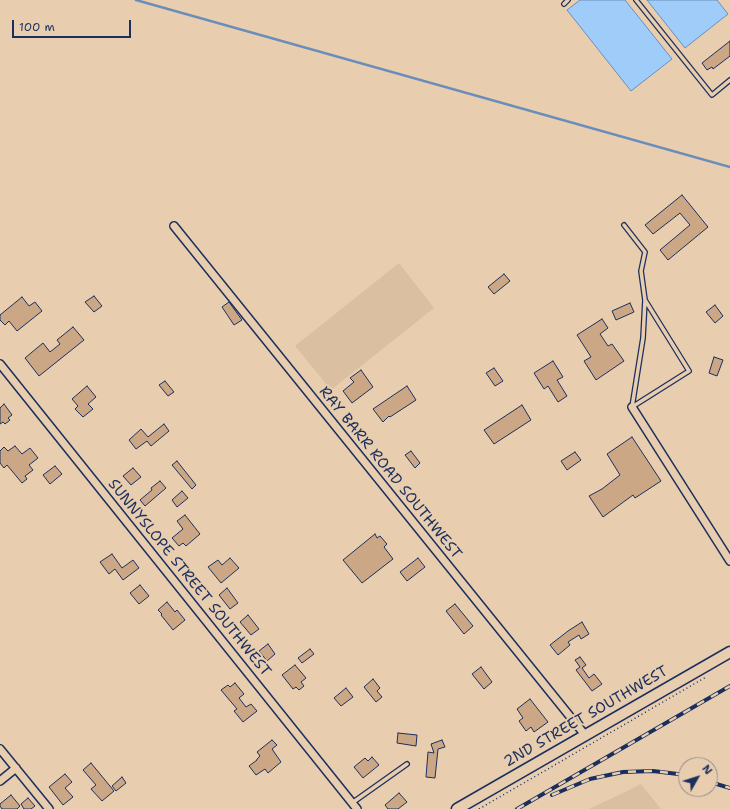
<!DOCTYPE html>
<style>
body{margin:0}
#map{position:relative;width:730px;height:809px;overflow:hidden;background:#e8ceaf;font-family:"Shantell Sans",sans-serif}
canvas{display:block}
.north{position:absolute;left:678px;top:757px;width:40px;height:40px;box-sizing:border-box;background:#e8ceaf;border:1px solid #968e8f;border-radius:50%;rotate:51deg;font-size:11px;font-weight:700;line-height:16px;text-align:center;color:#1b2f5e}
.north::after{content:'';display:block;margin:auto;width:14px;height:18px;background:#1b2f5e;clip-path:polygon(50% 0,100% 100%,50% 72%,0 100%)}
.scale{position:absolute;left:12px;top:20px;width:119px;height:18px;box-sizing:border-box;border:2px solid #1b2f5e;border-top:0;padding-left:5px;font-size:12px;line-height:14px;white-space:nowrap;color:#1b2f5e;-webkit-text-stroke:3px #e8ceaf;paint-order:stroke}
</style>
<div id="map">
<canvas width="730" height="809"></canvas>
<div class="north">N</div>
<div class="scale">100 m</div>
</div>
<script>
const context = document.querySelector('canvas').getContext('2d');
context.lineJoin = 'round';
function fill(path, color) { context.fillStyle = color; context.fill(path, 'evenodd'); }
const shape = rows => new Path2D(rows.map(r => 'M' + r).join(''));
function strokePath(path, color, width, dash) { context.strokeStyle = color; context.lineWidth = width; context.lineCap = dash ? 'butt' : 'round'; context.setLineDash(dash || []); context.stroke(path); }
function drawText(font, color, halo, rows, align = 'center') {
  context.font = font + ' "Shantell Sans",sans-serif'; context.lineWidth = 4; context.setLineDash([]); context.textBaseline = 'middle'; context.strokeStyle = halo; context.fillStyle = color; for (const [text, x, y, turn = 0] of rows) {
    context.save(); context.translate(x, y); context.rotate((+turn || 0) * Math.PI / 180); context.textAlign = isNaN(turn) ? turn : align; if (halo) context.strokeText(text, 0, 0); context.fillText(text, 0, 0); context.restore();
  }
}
fill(shape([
 [399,263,434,308,331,390,295,346],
 [641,784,661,809,589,809,621,794]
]), '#dbbfa1');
const water = shape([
 [580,0,625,0,672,59,631,91,567,10,580,0],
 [647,0,717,0,728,14,685,48,647,0]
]);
fill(water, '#9fccf9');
strokePath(water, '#6a8dbb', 1);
strokePath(shape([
 [136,0,730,167]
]), '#6a8dbb', 2.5);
const building = shape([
 [730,41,730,56,713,69,712,67,707,70,702,63,730,41],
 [682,195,708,227,668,260,660,250,690,225,680,213,653,234,645,225,682,195],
 [504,274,510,281,494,294,488,287,504,274],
 [94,296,102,306,94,312,85,302,94,296],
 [22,297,29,306,35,302,42,311,17,331,9,321,5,325,0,320,0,315,22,297],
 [229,302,242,320,234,325,222,307,229,302],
 [630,303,634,312,616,320,612,311,630,303],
 [715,305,723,316,715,323,706,312,715,305],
 [602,319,608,328,600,334,608,346,612,344,624,361,596,380,584,361,591,357,577,335,602,319],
 [73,327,84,340,39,376,25,358,43,343,50,352,60,344,57,340,73,327],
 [714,357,723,360,717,376,709,373,714,357],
 [553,361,563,377,557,380,567,396,558,402,548,386,544,389,534,373,553,361],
 [494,368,503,381,495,386,486,373,494,368],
 [361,370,373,387,352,403,343,391,354,382,350,378,361,370],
 [165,381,174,392,168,396,159,385,165,381],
 [87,386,96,397,88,404,93,409,83,417,75,409,78,406,72,399,87,386],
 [407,386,416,400,390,417,389,416,383,422,373,409,407,386],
 [4,404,12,415,8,418,10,420,5,424,3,422,0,424,0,408,4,404],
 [522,405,531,420,494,444,484,430,522,405],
 [164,424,169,431,151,446,147,441,136,449,129,440,141,429,148,437,164,424],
 [632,437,661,481,635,498,633,495,603,517,589,496,602,489,620,475,607,454,632,437],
 [15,446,22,454,30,448,38,458,29,465,33,470,25,476,27,479,22,483,7,465,4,468,0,463,0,451,4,447,8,451,15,446],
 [411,451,420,463,415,468,405,455,411,451],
 [575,452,581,460,567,470,561,461,575,452],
 [177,461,196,485,192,489,172,465,177,461],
 [55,466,62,474,50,484,43,475,55,466],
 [133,468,141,477,131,485,123,476,133,468],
 [160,481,166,488,145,506,140,500,152,490,151,488,160,481],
 [182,491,188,498,177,507,172,500,182,491],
 [185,515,200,534,186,546,183,543,179,546,172,538,183,529,177,521,185,515],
 [375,534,377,538,380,536,387,544,384,547,393,559,362,583,343,560,375,534],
 [112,554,122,568,133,560,139,568,123,580,115,569,109,574,100,562,112,554],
 [230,558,239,568,221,583,208,567,218,560,222,565,230,558],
 [418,558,425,567,407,581,400,572,418,558],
 [140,585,149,596,139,604,130,593,140,585],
 [227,588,238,603,230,609,219,595,227,588],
 [167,602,175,612,177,610,185,620,173,630,161,615,162,614,158,610,167,602],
 [455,604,473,626,464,634,446,611,455,604],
 [248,615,259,629,251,635,240,622,248,615],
 [582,622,589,634,581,639,579,635,568,642,570,645,558,655,550,645,568,631,582,622],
 [268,644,275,654,267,661,259,651,268,644],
 [310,649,314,654,302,663,298,658,310,649],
 [580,657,586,665,582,668,589,678,594,674,602,684,592,691,576,670,580,667,575,660,580,657],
 [295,665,306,678,301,682,304,686,299,690,296,687,293,689,282,675,295,665],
 [481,667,492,682,484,689,472,674,481,667],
 [373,679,380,688,377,691,382,697,376,702,364,687,373,679],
 [235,683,244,694,239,698,246,707,251,704,257,711,243,722,234,711,237,709,221,690,228,685,230,687,235,683],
 [346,688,353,697,341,706,334,698,346,688],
 [530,699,548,722,534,732,531,727,526,731,519,721,523,718,517,709,530,699],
 [398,733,417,735,416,746,397,743,398,733],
 [272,740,277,745,272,749,281,762,268,773,265,769,256,775,249,766,257,760,257,759,260,756,257,752,272,740],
 [442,740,445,747,438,749,435,778,426,777,428,752,434,753,431,744,442,740],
 [372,757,379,765,363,778,354,767,365,758,368,761,372,757],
 [91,763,114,791,102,801,91,789,96,785,83,770,91,763],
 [65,774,72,782,65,788,73,797,63,805,49,787,65,774],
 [122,777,126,783,116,791,112,786,122,777],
 [399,793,407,802,398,809,388,809,385,805,399,793],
 [11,795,20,806,17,809,2,809,0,806,0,804,11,795],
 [28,798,35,806,31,809,24,809,21,804,28,798]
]);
fill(building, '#cba785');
strokePath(building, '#1b2f5e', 1);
const lane = shape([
 [636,0,712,95,730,80],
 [564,4,568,0],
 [624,225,645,252,641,271,645,300],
 [645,300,689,371,632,407,643,338,645,300],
 [352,803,407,764]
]);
const street = shape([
 [174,226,585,735],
 [0,364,357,809],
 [632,407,730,561],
 [0,749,49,809],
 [0,781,16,768]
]);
const secondary = shape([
 [457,809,730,652]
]);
strokePath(lane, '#1b2f5e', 6);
strokePath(street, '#1b2f5e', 10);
strokePath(secondary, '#1b2f5e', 13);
strokePath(shape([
 [479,809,706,677]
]), '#1b2f5e', 1.5, [1, 3]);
strokePath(lane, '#e8ceaf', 3.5);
strokePath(street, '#e8ceaf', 7);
strokePath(secondary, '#e8ceaf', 10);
const rail = shape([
 [710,782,730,788],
 [552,795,590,779,623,772,653,771,686,775],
 [517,809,730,686]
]);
strokePath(rail, '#1b2f5e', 4);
strokePath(rail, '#e8ceaf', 2.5, [8]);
drawText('15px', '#1b2f5e', '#e8ceaf', [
 ["RAY BARR ROAD SOUTHWEST",390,473,51],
 ["SUNNYSLOPE STREET SOUTHWEST",189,578,51],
 ["2ND STREET SOUTHWEST",586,717,-30]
]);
</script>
